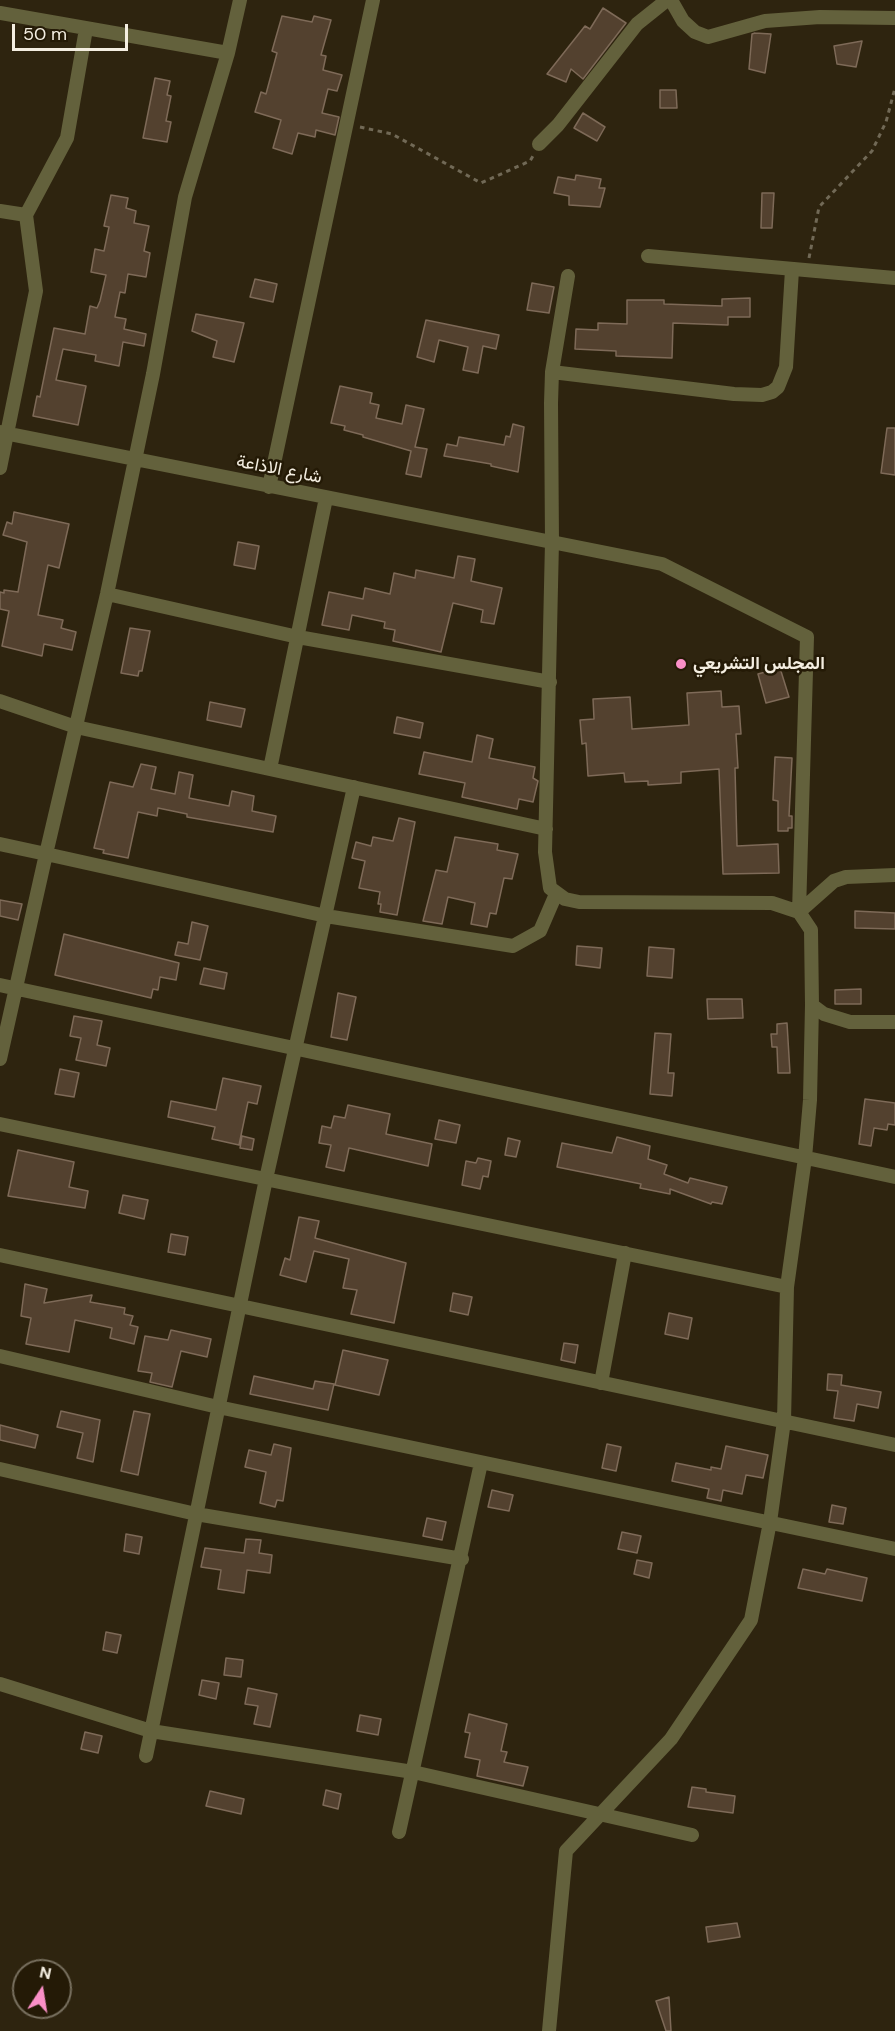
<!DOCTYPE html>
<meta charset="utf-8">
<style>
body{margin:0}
#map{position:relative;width:895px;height:2031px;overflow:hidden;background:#2e240f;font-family:"DM Sans",sans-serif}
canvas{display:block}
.north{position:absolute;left:12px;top:1959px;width:60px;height:60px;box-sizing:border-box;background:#241a06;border:2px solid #776f5e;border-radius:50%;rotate:12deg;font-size:16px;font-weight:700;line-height:24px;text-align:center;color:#f4eee1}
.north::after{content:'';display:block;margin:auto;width:21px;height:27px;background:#fa8fc7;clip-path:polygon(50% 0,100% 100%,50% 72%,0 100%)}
.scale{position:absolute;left:12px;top:24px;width:116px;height:27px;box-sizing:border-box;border:3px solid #f4eee1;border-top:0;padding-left:8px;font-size:18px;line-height:21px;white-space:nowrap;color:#f4eee1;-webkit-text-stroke:4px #241a06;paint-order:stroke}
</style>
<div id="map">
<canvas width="895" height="2031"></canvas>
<div class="north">N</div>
<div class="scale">50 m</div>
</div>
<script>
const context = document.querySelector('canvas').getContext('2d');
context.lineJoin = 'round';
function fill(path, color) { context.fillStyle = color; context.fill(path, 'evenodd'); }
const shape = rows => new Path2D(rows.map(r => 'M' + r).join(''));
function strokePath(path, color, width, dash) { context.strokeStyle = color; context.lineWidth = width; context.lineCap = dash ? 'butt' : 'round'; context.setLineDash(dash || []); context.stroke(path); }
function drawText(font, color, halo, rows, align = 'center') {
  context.font = font + ' "DM Sans",Vazirmatn,sans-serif'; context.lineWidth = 5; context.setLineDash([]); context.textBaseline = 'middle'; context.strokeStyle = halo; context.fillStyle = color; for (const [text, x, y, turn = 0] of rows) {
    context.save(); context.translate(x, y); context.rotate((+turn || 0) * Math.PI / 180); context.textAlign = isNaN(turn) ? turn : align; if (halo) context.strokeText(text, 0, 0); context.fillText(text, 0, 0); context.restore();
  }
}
const building = shape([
 [603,8,626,23,583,79,571,69,566,82,547,74,585,26,590,29,603,8],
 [282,16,312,22,314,16,331,20,321,55,326,56,323,70,342,75,337,91,328,89,322,113,339,117,335,135,316,130,315,137,298,133,292,154,273,148,281,120,255,112,261,92,266,94,277,53,272,51,282,16],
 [755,33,771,34,765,73,749,69,752,34,755,33],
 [862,41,856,67,837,64,834,46,862,41],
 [155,78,170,81,167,95,171,96,166,121,171,122,167,142,143,138,155,78],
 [660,90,676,90,677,108,660,108,660,90],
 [583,113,605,127,597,141,574,128,583,113],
 [576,175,601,179,599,188,605,188,600,207,569,205,569,196,554,193,558,177,575,180,576,175],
 [762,193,774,193,772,228,761,228,762,193],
 [111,195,128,198,126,208,136,211,134,223,149,226,144,251,150,253,146,277,128,274,125,293,120,292,115,317,126,319,124,329,146,334,144,346,123,342,119,366,95,361,96,355,63,349,56,380,86,386,78,425,33,416,37,396,40,397,54,328,85,334,90,306,97,308,100,301,106,275,91,272,95,249,104,251,109,227,104,226,111,195],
 [255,279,277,284,273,302,250,297,255,279],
 [532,283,554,287,549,313,527,310,532,283],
 [750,298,750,317,728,317,728,325,673,323,672,358,616,356,616,351,575,349,576,329,598,330,598,323,627,324,627,300,664,300,664,304,722,306,722,299,750,298],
 [196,314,244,323,234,362,213,357,217,341,192,331,196,314],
 [426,320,499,335,496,349,483,346,478,373,463,370,468,347,439,340,434,362,417,357,426,320],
 [340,386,372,393,370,403,379,405,376,418,402,424,406,405,424,409,415,447,427,449,421,477,406,474,411,451,363,437,363,435,344,430,345,426,331,423,340,386],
 [513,424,524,427,518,472,491,466,491,464,444,456,447,444,457,446,459,437,504,445,506,436,510,437,513,424],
 [887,428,895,428,895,475,881,473,887,428],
 [14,512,69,524,59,568,48,565,38,615,63,620,61,628,76,632,72,650,44,644,42,656,2,646,9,611,0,609,0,592,4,593,4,590,18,592,27,542,3,535,7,522,12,524,14,512],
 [238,542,259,546,255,569,234,565,238,542],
 [458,556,475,559,471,581,502,588,494,624,481,622,483,610,453,603,441,652,393,641,395,630,384,628,385,622,352,615,349,630,322,625,329,592,363,599,365,588,390,594,394,573,415,578,416,570,454,578,458,556],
 [130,628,150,631,142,671,139,671,138,676,121,673,130,628],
 [780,668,789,697,766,703,758,674,780,668],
 [721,691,722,707,739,706,741,734,736,734,738,768,735,768,737,846,778,844,779,873,723,874,719,769,681,772,681,783,648,785,648,781,625,782,624,773,588,776,586,743,582,744,580,720,594,719,593,699,630,697,632,729,689,725,687,693,721,691],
 [210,702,245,709,241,727,207,720,210,702],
 [397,717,423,723,420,738,394,733,397,717],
 [477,735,493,739,489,758,535,767,533,778,538,781,533,802,519,799,517,809,462,797,465,783,419,774,424,752,472,762,477,735],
 [775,757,792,758,789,816,792,816,792,828,788,828,788,831,778,831,778,801,773,800,775,757],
 [141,764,156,767,151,789,175,794,179,772,193,775,189,798,229,806,232,791,254,796,252,811,276,816,273,832,187,817,187,814,158,808,157,816,138,812,128,858,103,853,104,850,94,848,110,782,133,787,141,764],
 [399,818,415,822,397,915,380,912,381,904,378,904,380,892,359,888,365,861,352,858,356,842,371,846,373,837,393,841,399,818],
 [455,837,498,844,497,850,518,854,512,879,504,878,496,914,490,913,487,927,471,924,475,903,448,897,442,924,423,921,436,870,447,872,455,837],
 [0,900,22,904,18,920,0,916,0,900],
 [855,911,895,913,895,929,855,928,855,911],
 [192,922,208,926,200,960,175,955,178,942,188,944,192,922],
 [64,934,179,963,176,980,160,977,158,990,153,989,151,998,55,975,64,934],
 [577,946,602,948,600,968,576,965,577,946],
 [649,947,674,949,672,978,647,976,649,947],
 [204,968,227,973,224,989,200,984,204,968],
 [861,989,861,1004,835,1004,835,990,861,989],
 [338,993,356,997,347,1040,331,1037,338,993],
 [707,999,742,999,743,1018,708,1019,707,999],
 [74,1016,102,1021,97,1045,110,1048,106,1066,76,1060,81,1038,70,1036,74,1016],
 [787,1023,790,1073,778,1073,777,1047,772,1047,771,1034,777,1034,777,1024,787,1023],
 [655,1033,671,1034,668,1073,674,1073,672,1096,650,1094,655,1033],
 [60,1069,79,1073,74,1097,55,1094,60,1069],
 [223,1078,261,1086,257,1104,248,1102,239,1145,212,1139,215,1127,168,1117,171,1101,216,1110,223,1078],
 [865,1099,895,1103,895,1125,888,1124,887,1130,874,1128,871,1146,859,1144,865,1099],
 [348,1105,390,1114,386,1134,432,1144,428,1166,349,1148,344,1171,326,1167,331,1145,319,1143,322,1126,331,1128,334,1116,345,1118,348,1105],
 [439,1120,460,1125,456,1143,435,1139,439,1120],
 [242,1136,254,1139,252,1150,240,1148,242,1136],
 [617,1137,650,1146,648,1159,667,1165,664,1174,688,1183,690,1178,727,1187,722,1204,712,1202,711,1204,670,1189,670,1194,640,1188,641,1184,557,1167,562,1143,612,1153,617,1137],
 [508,1138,520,1141,516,1157,505,1155,508,1138],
 [18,1150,74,1162,69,1187,88,1191,85,1208,8,1196,18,1150],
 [478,1158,491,1161,488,1177,483,1176,480,1189,462,1185,466,1161,476,1163,478,1158],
 [123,1195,148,1200,144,1219,119,1213,123,1195],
 [299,1217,319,1221,315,1238,406,1263,394,1323,351,1314,357,1290,343,1288,349,1259,314,1251,306,1282,280,1275,285,1258,290,1260,299,1217],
 [171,1234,188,1237,185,1255,168,1252,171,1234],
 [25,1284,47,1289,44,1303,92,1295,90,1302,125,1308,124,1314,133,1316,130,1325,138,1327,134,1344,110,1338,112,1328,75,1320,69,1352,26,1344,31,1318,21,1316,25,1284],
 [453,1293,472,1297,468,1315,450,1311,453,1293],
 [669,1313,692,1318,688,1339,665,1334,669,1313],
 [171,1330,211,1339,207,1357,181,1351,172,1387,150,1382,152,1373,138,1371,145,1336,168,1340,171,1330],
 [564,1343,578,1345,575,1363,561,1360,564,1343],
 [343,1350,388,1360,379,1395,335,1385,343,1350],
 [828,1374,842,1375,841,1385,881,1392,878,1408,857,1404,854,1421,834,1418,838,1391,827,1390,828,1374],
 [254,1376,313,1389,315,1381,334,1384,328,1410,250,1394,254,1376],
 [61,1411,100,1420,93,1462,77,1458,83,1433,57,1427,61,1411],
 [134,1411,150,1414,138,1475,121,1471,134,1411],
 [0,1425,38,1435,35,1448,0,1440,0,1425],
 [274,1444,291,1448,283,1501,277,1500,275,1507,260,1503,266,1472,245,1467,249,1450,271,1455,274,1444],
 [607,1444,621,1447,616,1471,602,1468,607,1444],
 [726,1446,768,1455,763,1478,746,1475,742,1494,723,1490,721,1501,707,1498,709,1489,672,1481,676,1463,711,1470,711,1467,721,1469,726,1446],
 [492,1490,513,1495,509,1511,488,1507,492,1490],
 [832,1505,846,1508,843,1524,829,1522,832,1505],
 [427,1518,446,1522,442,1540,423,1536,427,1518],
 [622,1532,641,1536,637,1553,618,1549,622,1532],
 [126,1534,142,1537,139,1554,124,1551,126,1534],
 [246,1539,261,1540,259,1553,272,1555,270,1573,247,1570,244,1593,218,1589,221,1570,201,1567,205,1548,244,1553,246,1539],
 [637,1560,652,1563,649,1578,634,1574,637,1560],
 [803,1569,825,1574,827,1569,867,1578,862,1601,798,1588,803,1569],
 [106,1632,121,1635,117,1653,103,1650,106,1632],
 [226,1658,243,1660,241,1677,224,1675,226,1658],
 [202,1680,219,1683,216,1699,199,1695,202,1680],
 [248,1688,277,1694,270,1727,254,1724,258,1706,245,1704,248,1688],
 [469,1714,507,1724,501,1751,507,1752,504,1762,528,1767,523,1786,477,1776,480,1760,465,1757,470,1733,465,1732,469,1714],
 [360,1715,381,1719,378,1735,357,1731,360,1715],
 [85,1732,102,1736,98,1753,81,1749,85,1732],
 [692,1787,706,1789,706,1792,735,1796,733,1813,688,1807,692,1787],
 [326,1790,341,1794,338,1809,323,1805,326,1790],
 [210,1791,244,1799,241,1814,206,1806,210,1791],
 [737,1923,740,1937,708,1942,706,1927,737,1923],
 [669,1997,671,2031,666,2031,656,2001,669,1997]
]);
fill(building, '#53412f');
strokePath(building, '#7e6a58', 1.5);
strokePath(shape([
 [360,127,392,134,481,183,530,161,533,156],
 [809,258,819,207,872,151,886,122,895,88]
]), '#716956', 3, [4.5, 4.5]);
strokePath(shape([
 [671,0,683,21,695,32,708,37,765,21,820,17,895,18],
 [0,13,228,53,240,0],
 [539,144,558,125,637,24,667,0],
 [0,211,26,215],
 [648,256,895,278],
 [568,276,552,372,551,403,552,542,545,852,550,888,565,899,579,902,772,903,799,912],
 [552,372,734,394,762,395,772,392,778,387,786,367,792,270],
 [0,432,662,564,807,637,799,912,811,930,812,1005,810,1100,805,1158,787,1287,784,1421,770,1522,751,1620,671,1739,566,1851,549,2031],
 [0,468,36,291,26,215,67,138,86,29],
 [269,487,373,0],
 [107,594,298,637,550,682],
 [0,701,76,727,546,829],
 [270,769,326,498],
 [0,844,46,854,107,594,153,374,185,197,228,53],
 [799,912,834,881,846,877,895,875],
 [0,985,895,1177],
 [812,1005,824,1014,850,1022,895,1022],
 [0,1059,46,854,326,916,513,946,540,931,556,894],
 [0,1124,787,1287],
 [0,1255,895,1445],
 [0,1356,218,1407,895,1549],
 [601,1383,625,1253],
 [0,1469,196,1514,462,1559],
 [0,1684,151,1731,413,1772,692,1835],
 [146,1756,266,1179,354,787],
 [399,1832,481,1463]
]), '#63613c', 14);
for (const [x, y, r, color] of [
 [681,664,6,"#fa8fc7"]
]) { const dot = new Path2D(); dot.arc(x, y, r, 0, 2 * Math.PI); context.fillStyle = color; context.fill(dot); strokePath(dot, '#241a06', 2); }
drawText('18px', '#f4eee1', '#241a06', [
 ["شارع الاذاعة",279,470,11]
]);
drawText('bold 18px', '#f4eee1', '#241a06', [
 ["المجلس التشريعي",693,664]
], 'left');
</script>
